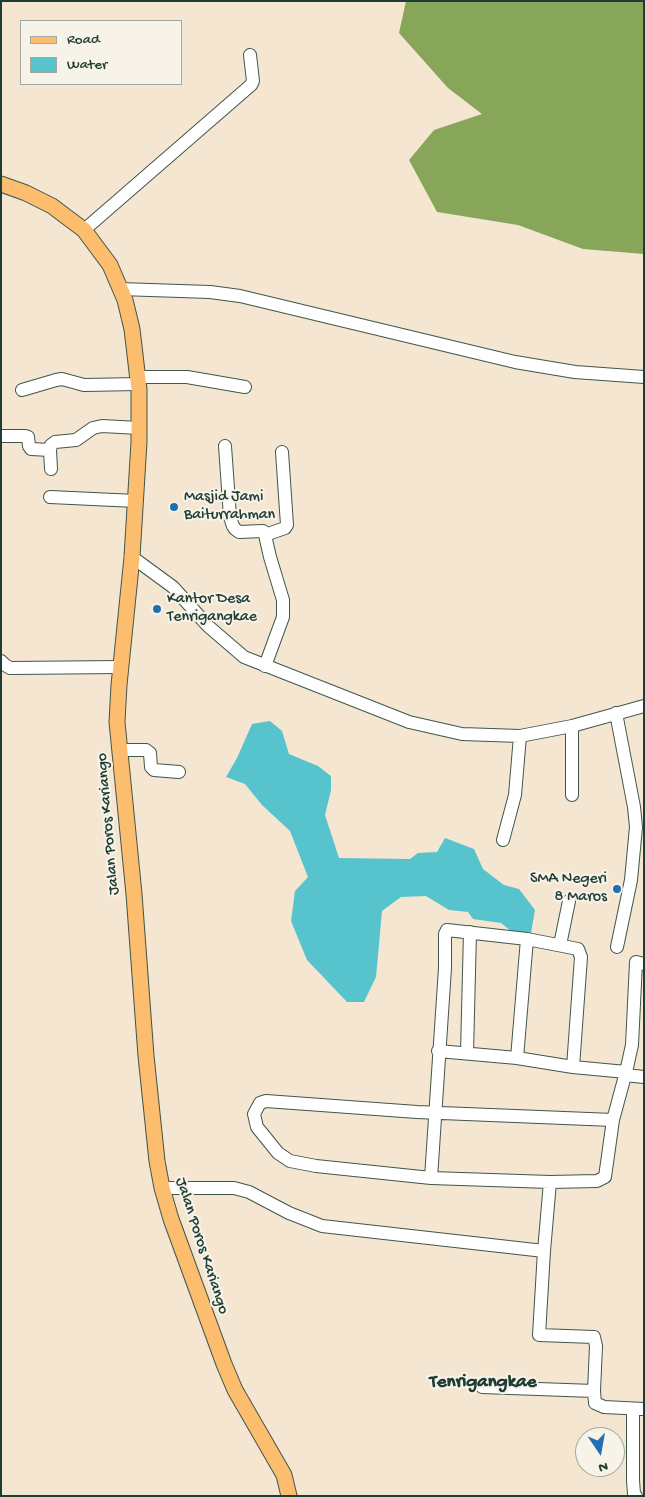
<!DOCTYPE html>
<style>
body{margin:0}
#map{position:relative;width:645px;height:1497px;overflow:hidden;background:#f5e6d1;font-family:"Gochi Hand",sans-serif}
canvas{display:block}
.frame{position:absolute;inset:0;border:2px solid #1f3d34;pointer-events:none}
.legend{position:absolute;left:20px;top:20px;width:162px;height:65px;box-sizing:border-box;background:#f7f3e8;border:1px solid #a1aaa0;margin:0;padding:6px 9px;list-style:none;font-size:15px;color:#1f3d34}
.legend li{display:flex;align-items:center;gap:10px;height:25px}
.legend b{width:25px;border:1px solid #a1aaa0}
.north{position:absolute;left:575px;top:1427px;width:50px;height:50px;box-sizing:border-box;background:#f7f3e8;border:1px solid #a1aaa0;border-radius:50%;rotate:168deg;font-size:14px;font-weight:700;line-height:20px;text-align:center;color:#1f3d34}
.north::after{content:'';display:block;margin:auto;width:18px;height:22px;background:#1f6fb2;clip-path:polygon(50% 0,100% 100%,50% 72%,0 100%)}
</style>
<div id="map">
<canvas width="645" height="1497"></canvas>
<div class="frame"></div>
<ul class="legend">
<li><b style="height:6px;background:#fcbd6e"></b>Road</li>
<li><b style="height:14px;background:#57c4cd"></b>Water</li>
</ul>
<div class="north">N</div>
</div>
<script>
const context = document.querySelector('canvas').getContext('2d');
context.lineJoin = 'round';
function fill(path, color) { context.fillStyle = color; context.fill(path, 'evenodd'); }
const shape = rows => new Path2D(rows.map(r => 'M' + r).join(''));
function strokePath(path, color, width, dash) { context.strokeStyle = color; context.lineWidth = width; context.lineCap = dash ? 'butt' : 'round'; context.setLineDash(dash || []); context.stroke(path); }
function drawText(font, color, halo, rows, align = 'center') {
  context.font = font + ' "Gochi Hand",sans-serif'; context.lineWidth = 4; context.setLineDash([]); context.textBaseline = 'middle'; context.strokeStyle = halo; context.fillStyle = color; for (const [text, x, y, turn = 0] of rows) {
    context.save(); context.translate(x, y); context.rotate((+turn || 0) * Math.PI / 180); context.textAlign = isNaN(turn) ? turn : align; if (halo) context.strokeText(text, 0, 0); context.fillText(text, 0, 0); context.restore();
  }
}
fill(shape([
 [406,1,644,1,644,254,583,249,518,225,437,212,409,160,434,130,482,114,448,88,399,33]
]), '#87a65a');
fill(shape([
 [270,721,282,731,289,754,318,766,331,776,331,790,325,815,339,858,410,859,418,853,437,852,445,838,474,849,483,869,504,885,519,889,535,910,531,933,511,931,501,923,473,919,468,912,449,910,426,896,401,897,382,911,376,977,364,1002,347,1002,307,960,291,921,295,891,308,877,290,831,262,805,245,784,226,777,237,758,252,724]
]), '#57c4cd');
const minor = shape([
 [84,230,251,85,253,81,250,55],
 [120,289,210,292,240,296,515,362,575,372,644,377],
 [138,377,187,377,245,387],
 [22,390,56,380,62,379,84,385,139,384],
 [1,436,25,436,28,437,29,446,31,449,50,450],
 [225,446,230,517,233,526,235,529,239,532,263,531,265,535,270,557,283,600,283,617,265,666],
 [51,469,50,450,51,445,55,442,76,440,93,428,102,426,139,428],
 [50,497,136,501],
 [265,535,285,528,287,525,282,452],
 [132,557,173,587,208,626,244,657,409,722,462,734,520,736,572,726,644,706],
 [1,661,5,665,10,668,120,667],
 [616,713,634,807,636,827,631,880,617,947],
 [572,726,572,795],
 [120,750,146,750,150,753,151,767,154,770,179,772],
 [503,840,515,795,520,736],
 [560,945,569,901],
 [467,1053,470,932],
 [517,1058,527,939],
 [626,1072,632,1045,636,962,644,964],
 [625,1075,644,1077],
 [431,1178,316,1166,290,1161,278,1153,257,1127,254,1114,260,1103,266,1101,417,1112,613,1120],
 [550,1182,431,1178,445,968,445,934,447,930,527,939,578,949,581,957,573,1067],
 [162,1188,234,1188,249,1192,289,1213,322,1226,544,1251,550,1182,597,1181,605,1177,613,1120,626,1072,573,1067,517,1058,438,1051],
 [482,1387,594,1391,596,1346,594,1337,539,1335,544,1251],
 [594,1391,595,1403,604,1407,644,1409],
 [633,1409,633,1480,634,1494,636,1496]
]);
const major = shape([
 [1,184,26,193,52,206,84,230,110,265,125,300,132,329,139,389,139,442,132,557,119,685,117,722,134,894,146,1056,157,1161,162,1188,171,1219,224,1364,235,1390,284,1475,289,1496]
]);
strokePath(minor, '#3f564c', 14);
strokePath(major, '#3f564c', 17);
strokePath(minor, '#fff', 12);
strokePath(major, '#fcbd6e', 15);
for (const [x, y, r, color] of [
 [174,507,5,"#1f6fb2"],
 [157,609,5,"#1f6fb2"],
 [617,889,5,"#1f6fb2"]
]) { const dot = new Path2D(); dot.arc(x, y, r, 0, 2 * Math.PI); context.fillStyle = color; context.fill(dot); strokePath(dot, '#f7f3e8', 2); }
drawText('16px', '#1f3d34', '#f7f3e8', [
 ["Masjid Jami",184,498],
 ["Baiturrahman",184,516],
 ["Kantor Desa",167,600],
 ["Tenrigangkae",167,618],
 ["SMA Negeri",607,880,"right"],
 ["8 Maros",607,898,"right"]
], 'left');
drawText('16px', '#1f3d34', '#f7f3e8', [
 ["Jalan Poros Kariango",109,824,-95],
 ["Jalan Poros Kariango",201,1246,72]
]);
drawText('bold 19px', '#1f3d34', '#f7f3e8', [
 ["Tenrigangkae",483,1383]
]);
</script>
